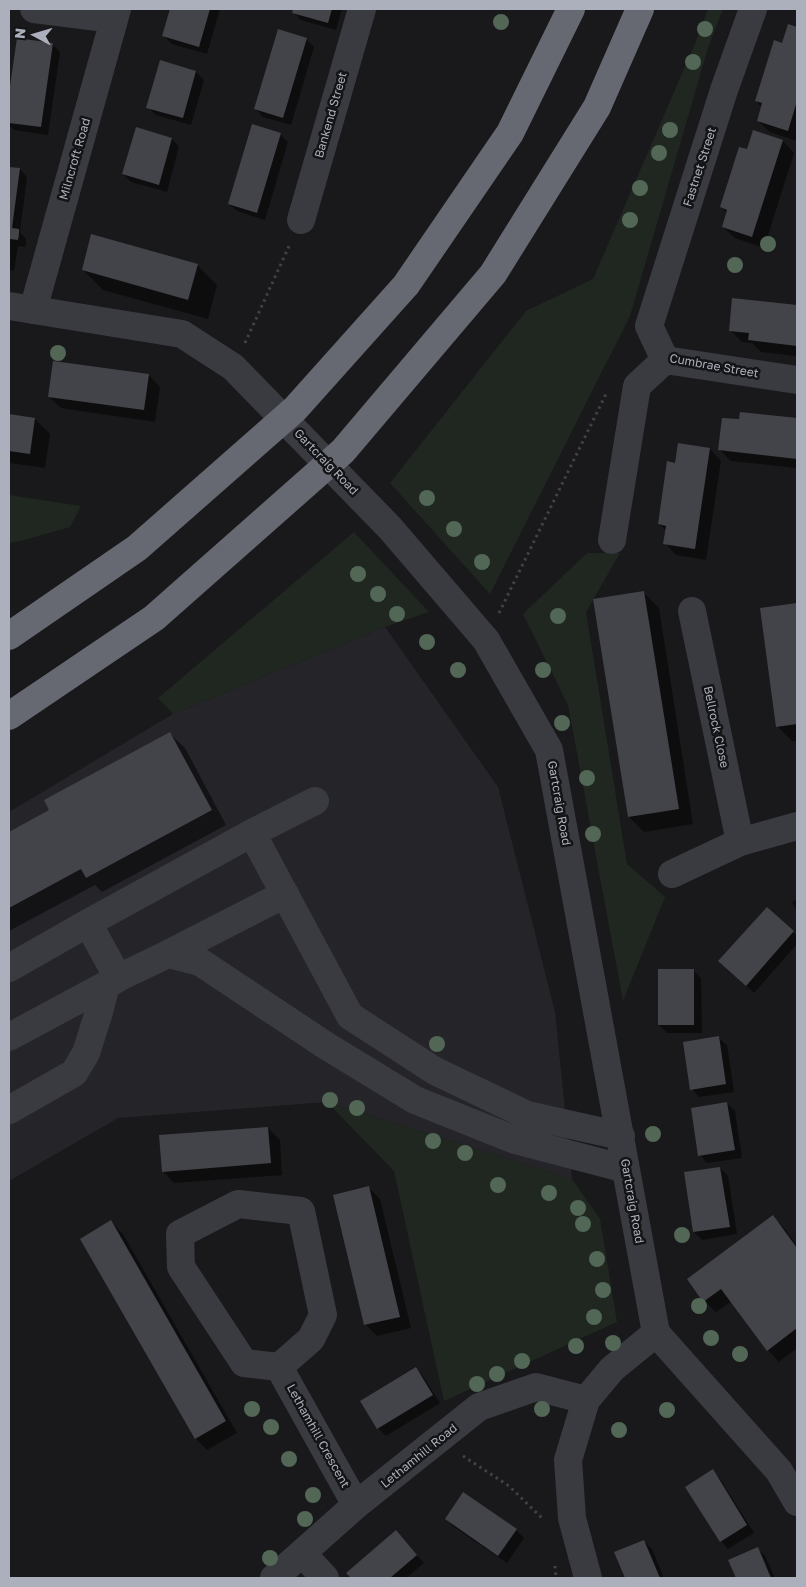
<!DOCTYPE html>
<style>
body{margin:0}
#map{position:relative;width:806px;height:1587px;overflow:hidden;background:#19191c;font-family:"Golos Text",sans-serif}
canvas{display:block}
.frame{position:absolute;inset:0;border:10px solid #abb0bc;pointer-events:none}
.north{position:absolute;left:10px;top:10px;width:50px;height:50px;-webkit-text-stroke:4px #141417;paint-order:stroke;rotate:276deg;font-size:14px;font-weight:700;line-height:20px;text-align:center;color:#abb0bc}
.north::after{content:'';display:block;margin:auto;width:18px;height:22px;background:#abb0bc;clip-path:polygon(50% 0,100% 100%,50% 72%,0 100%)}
</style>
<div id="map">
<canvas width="806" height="1587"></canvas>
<div class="frame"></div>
<div class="north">N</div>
</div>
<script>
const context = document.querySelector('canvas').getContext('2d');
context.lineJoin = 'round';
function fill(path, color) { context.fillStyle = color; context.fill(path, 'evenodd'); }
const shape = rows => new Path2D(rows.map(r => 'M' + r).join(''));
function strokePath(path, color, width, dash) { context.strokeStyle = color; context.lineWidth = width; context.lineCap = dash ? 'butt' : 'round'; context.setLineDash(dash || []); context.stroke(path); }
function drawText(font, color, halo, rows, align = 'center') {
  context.font = font + ' "Golos Text",sans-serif'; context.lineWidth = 5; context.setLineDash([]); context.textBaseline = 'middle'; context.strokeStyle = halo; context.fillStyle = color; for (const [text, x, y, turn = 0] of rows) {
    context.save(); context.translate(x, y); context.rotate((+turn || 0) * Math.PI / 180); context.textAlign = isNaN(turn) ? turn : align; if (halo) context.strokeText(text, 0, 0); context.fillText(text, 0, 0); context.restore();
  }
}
fill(shape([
 [385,627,498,787,555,1012,572,1179,327,1102,118,1118,9,1181,9,812,173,714]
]), '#252529');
fill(shape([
 [708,9,723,9,708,48,630,316,490,594,390,483,526,311,593,279,694,46],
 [9,495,81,506,70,527,21,541,9,543],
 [354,532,429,612,385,627,173,714,158,698],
 [587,553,620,553,586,612,627,864,665,897,623,1001,568,705,523,614],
 [327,1102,572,1179,600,1219,617,1322,444,1401,394,1171]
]), '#1f2720');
fill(shape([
 [172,9,220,9,207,54,172,44,164,36],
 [294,9,342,9,336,30,301,20,293,12],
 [789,25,797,28,797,141,770,132,758,121,762,107,756,101,783,44],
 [18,39,52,44,60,52,48,135,14,130,9,125,9,101],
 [306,39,314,47,291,125,263,117,256,109],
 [161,62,196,72,204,80,191,125,156,115,148,107],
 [753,131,783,141,794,153,764,248,735,238,723,227,727,213,721,207,747,150],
 [280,134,288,142,265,220,237,211,229,204],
 [172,139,179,147,167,192,131,182,123,174],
 [9,168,20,169,27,177,20,232,26,239,26,243,25,247,18,246,14,271,9,270],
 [197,265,217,285,208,319,103,290,83,270],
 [733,300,797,306,797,356,761,352,752,343,742,342,730,330],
 [149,375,160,387,155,422,61,408,49,397],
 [741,413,797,419,797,468,731,461,719,449,741,421],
 [9,415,35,419,50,434,45,468,9,463],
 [710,449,721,461,706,560,676,555,665,543,667,531,659,524,677,464],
 [644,593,659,608,693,824,644,832,629,817,595,600],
 [797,604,797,741,792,741,777,726,761,609],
 [170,734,185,748,226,825,102,892,95,885,9,931,9,833,51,811],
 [797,899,797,911,792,902],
 [793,932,797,936,797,944,754,993,728,969],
 [693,970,701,978,702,1033,667,1033,659,1025],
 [719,1038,727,1045,734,1092,699,1097,692,1089],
 [727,1103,735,1111,742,1158,707,1163,700,1155],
 [268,1128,280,1140,282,1175,174,1183,163,1171],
 [720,1168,728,1176,737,1234,702,1240,694,1232],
 [368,1187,380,1199,411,1328,377,1336,365,1324],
 [773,1217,785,1229,797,1246,797,1348,779,1362,768,1350,732,1301,716,1312,704,1301],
 [111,1222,123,1234,237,1433,207,1450,196,1439,81,1239],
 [415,1369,423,1376,440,1403,386,1436,378,1428],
 [712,1471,720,1479,754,1533,728,1549,721,1541],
 [446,1519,516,1530,524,1538,507,1563,454,1527],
 [403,1540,424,1563,406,1578,353,1578,348,1573],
 [644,1541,652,1549,664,1578,626,1578,616,1553],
 [757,1548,765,1556,775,1578,737,1578,729,1560]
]), '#0007');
fill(shape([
 [170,9,210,9,199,47,162,36],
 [293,9,332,9,328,23,292,13],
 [788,24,797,27,797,101,788,131,757,121,762,103,755,101,774,40,782,43],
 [278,29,307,38,283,118,254,109],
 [17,38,53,43,41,127,9,123,9,93],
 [160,60,196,71,183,118,146,108],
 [252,124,281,133,257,213,228,204],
 [136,127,172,138,159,185,122,174],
 [753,130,783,140,752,237,722,227,727,210,720,207,739,147,747,149],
 [9,167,20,168,12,228,19,229,19,234,18,240,10,239,9,243],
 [91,234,198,264,188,300,82,270],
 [732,298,797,305,797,346,748,340,749,333,729,331],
 [53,361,149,374,144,410,48,397],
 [740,412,797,418,797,459,718,450,722,418,739,419],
 [9,414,35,418,30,454,9,451],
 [678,443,710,448,695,549,663,544,666,526,658,524,667,461,675,463],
 [644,591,679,809,628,817,593,599],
 [797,603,797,724,776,727,760,608],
 [170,732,212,810,86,878,81,869,9,908,9,832,49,810,44,800],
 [767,907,794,931,746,986,718,961],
 [658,969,694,969,694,1025,658,1025],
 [719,1036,726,1084,690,1090,683,1042],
 [727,1102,735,1150,698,1156,691,1108],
 [268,1127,271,1163,162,1172,159,1135],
 [720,1167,730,1227,693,1232,684,1172],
 [369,1186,400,1317,364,1325,333,1195],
 [773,1215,797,1248,797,1328,767,1351,721,1289,703,1302,687,1279],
 [111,1220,226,1421,195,1439,80,1239],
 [416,1367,433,1395,377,1429,360,1401],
 [713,1469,747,1525,720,1542,685,1487],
 [463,1492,517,1529,498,1556,445,1519],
 [396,1530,417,1555,390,1578,351,1578,346,1573],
 [644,1540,660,1578,625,1578,614,1552],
 [758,1547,771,1578,736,1578,728,1560]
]), '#434449');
strokePath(shape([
 [245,343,290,244],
 [499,613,606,394],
 [463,1456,509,1486,544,1520],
 [555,1566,556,1578]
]), '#404248', 3, [2.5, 4]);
strokePath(shape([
 [34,9,114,19],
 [753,9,724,90,649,326,665,360,797,380],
 [301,220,362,9],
 [9,306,182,334,233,367,390,528,486,640,549,750,656,1333,779,1471,797,1502],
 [33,310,117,9],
 [612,540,637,386,665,360],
 [692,611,740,842],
 [252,833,315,801],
 [672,874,740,842,797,826],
 [168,954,285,894],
 [9,968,88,923],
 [9,1037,117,979],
 [9,1110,74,1073,86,1053,99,1012,106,985],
 [621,1136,527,1115,435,1071,350,1016,252,833,88,923,118,978,168,954,200,962,325,1045,415,1100,515,1140,626,1169],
 [238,1204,301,1211,323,1315,311,1339,279,1367,244,1363,181,1267,180,1234,238,1204],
 [279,1367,356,1505],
 [302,1553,325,1578],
 [274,1578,356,1505,479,1407,536,1387,586,1400],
 [588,1578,572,1518,568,1460,586,1400,612,1369,656,1333]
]), '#3a3b41', 28);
strokePath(shape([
 [9,636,137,548,295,409,406,285,510,133,571,9],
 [9,716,154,618,343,451,493,274,597,107,640,9]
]), '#666972', 28);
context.fillStyle = '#526756';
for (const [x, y] of [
 [501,22],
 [705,29],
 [693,62],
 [670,130],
 [659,153],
 [640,188],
 [630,220],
 [768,244],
 [735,265],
 [58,353],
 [427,498],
 [454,529],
 [482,562],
 [358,574],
 [378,594],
 [397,614],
 [558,616],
 [427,642],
 [458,670],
 [543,670],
 [562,723],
 [587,778],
 [593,834],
 [437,1044],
 [330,1100],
 [357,1108],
 [653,1134],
 [433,1141],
 [465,1153],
 [498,1185],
 [549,1193],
 [578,1208],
 [583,1224],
 [682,1235],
 [597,1259],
 [603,1290],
 [699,1306],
 [594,1317],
 [711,1338],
 [613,1343],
 [576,1346],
 [740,1354],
 [522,1361],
 [497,1374],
 [477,1384],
 [252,1409],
 [542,1409],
 [667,1410],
 [271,1427],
 [619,1430],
 [289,1459],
 [313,1495],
 [305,1519],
 [270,1558]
]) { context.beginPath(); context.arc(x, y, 8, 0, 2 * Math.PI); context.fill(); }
drawText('12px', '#abb0bc', '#141417', [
 ["Bankend Street",331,115,-74],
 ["Milncroft Road",75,159,-74],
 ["Fastnet Street",700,167,-72],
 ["Cumbrae Street",714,366,10],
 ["Gartcraig Road",326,462,46],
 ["Bellrock Close",716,727,78],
 ["Gartcraig Road",559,803,80],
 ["Gartcraig Road",632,1201,80],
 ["Lethamhill Crescent",318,1436,61],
 ["Lethamhill Road",419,1456,-39]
]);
</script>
